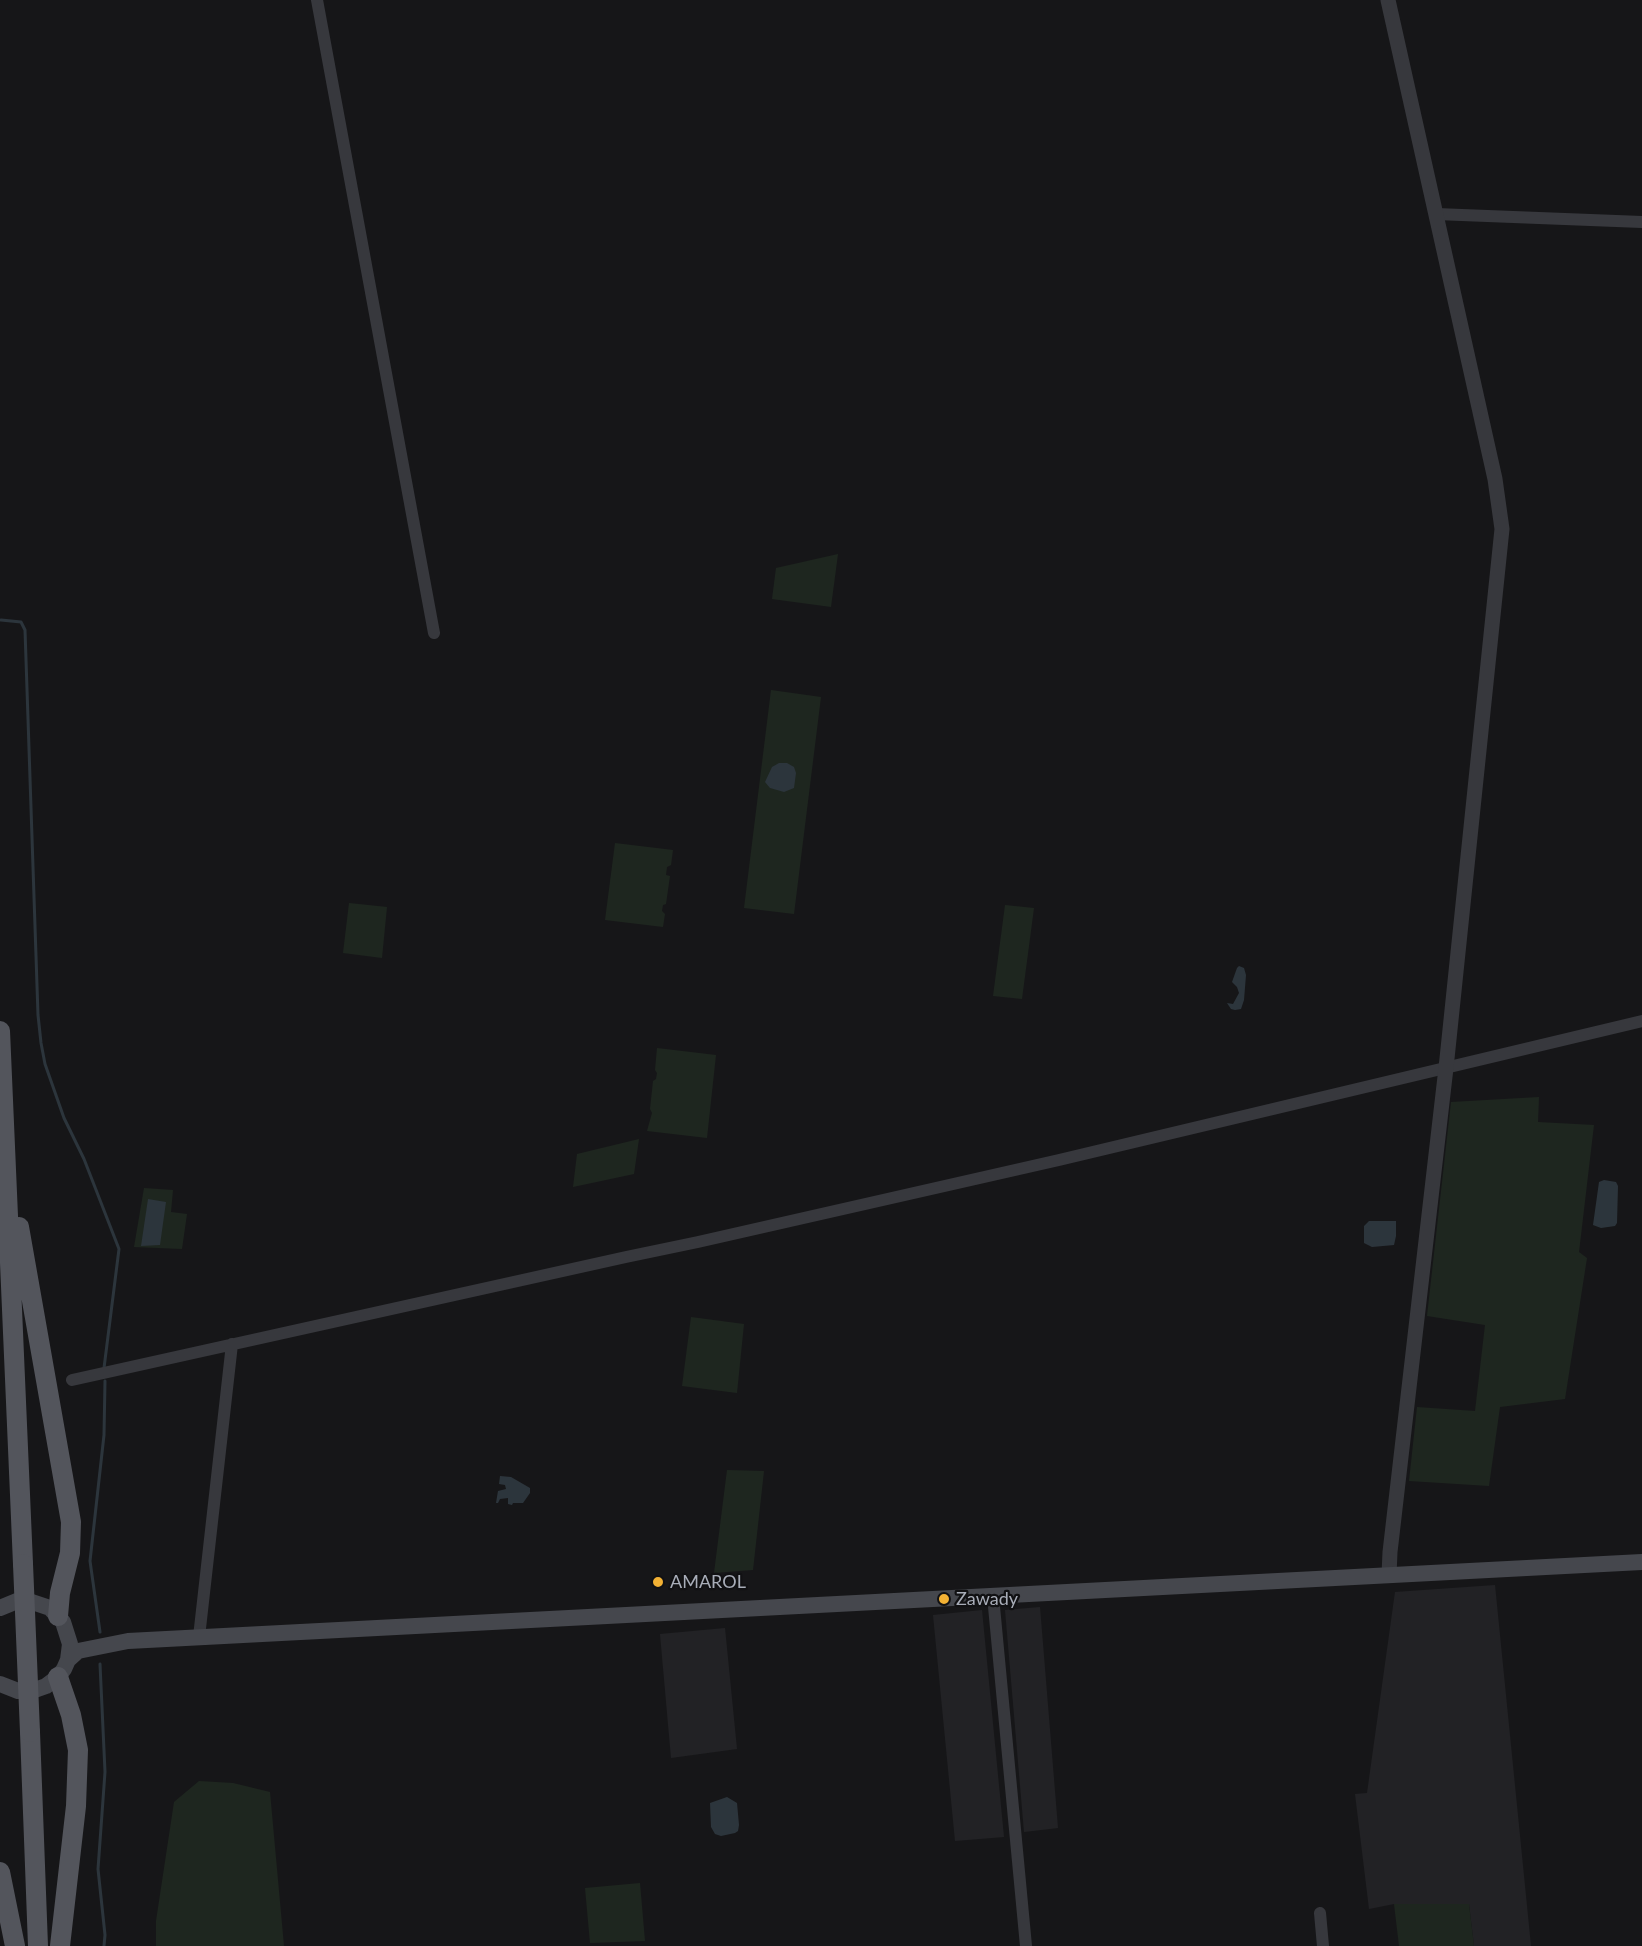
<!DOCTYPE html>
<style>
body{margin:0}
canvas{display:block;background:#161618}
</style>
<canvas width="1642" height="1946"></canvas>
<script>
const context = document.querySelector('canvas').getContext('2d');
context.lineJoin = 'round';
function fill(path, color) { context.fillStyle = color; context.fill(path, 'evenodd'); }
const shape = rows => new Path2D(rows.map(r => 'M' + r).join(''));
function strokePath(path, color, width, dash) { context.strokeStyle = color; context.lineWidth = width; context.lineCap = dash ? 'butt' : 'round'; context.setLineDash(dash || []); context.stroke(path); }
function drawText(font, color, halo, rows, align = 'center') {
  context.font = font + ' Lato,sans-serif'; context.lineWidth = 4.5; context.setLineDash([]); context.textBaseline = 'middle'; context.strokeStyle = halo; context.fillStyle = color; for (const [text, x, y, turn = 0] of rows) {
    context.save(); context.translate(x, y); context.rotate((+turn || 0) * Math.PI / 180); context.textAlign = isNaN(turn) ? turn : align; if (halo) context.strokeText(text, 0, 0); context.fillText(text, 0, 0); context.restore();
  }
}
fill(shape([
 [1495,1585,1531,1946,1474,1946,1469,1904,1394,1904,1369,1909,1355,1794,1367,1793,1395,1592],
 [1040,1607,1058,1828,1024,1832,1005,1610],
 [982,1610,1004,1837,955,1841,933,1615],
 [725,1628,737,1749,671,1758,660,1634]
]), '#222225');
fill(shape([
 [838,554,831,607,772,599,776,568],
 [771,690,821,697,794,914,744,908],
 [615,843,673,850,671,865,667,867,666,875,670,876,666,904,663,905,662,911,665,914,663,927,605,920],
 [349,903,387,907,382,958,343,953],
 [1005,905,1034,908,1022,999,993,996],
 [657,1048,716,1055,707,1138,647,1131,652,1113,650,1109,653,1081,656,1079,657,1073,655,1070],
 [1539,1097,1538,1122,1594,1125,1579,1252,1587,1258,1565,1399,1500,1407,1489,1486,1409,1481,1417,1407,1475,1411,1485,1325,1427,1316,1451,1102],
 [639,1139,634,1174,573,1187,577,1154],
 [144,1188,173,1190,171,1212,187,1214,182,1249,134,1247],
 [691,1317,744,1324,737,1393,682,1386],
 [727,1470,764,1471,753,1570,714,1573],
 [199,1781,233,1783,270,1792,284,1946,156,1946,156,1921,174,1802],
 [640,1883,645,1941,590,1943,585,1888],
 [1394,1904,1469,1904,1474,1946,1399,1946]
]), '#1e261f');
fill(shape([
 [779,763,787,763,794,767,796,773,794,788,784,792,770,788,765,782,772,767],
 [1239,966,1244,968,1246,975,1244,1000,1241,1009,1235,1010,1231,1009,1227,1003,1233,1004,1239,993,1237,987,1232,982,1237,968],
 [1604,1180,1616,1182,1618,1186,1617,1223,1615,1226,1601,1228,1593,1225,1599,1182],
 [148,1199,166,1202,160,1245,141,1246],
 [1369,1221,1396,1221,1396,1236,1394,1245,1372,1247,1364,1243,1364,1226],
 [500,1476,511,1477,530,1488,530,1493,523,1503,513,1503,512,1505,508,1504,508,1498,500,1499,498,1503,496,1503,498,1491,506,1489,505,1485,499,1484],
 [727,1797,737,1803,739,1825,738,1831,735,1833,721,1836,715,1834,711,1827,710,1803]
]), '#2c353c');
strokePath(shape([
 [1,620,21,622,25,630,38,1015,41,1043,45,1064,64,1118,84,1159,119,1249,104,1368],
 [100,1632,90,1561,104,1435,105,1381],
 [100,1664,105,1772,98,1869,105,1935,104,1946]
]), '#2c353c', 3);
strokePath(shape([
 [317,0,434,633],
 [1436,214,1642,222],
 [72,1380,626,1257,698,1242,1059,1160,1642,1021],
 [993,1596,1026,1946],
 [199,1637,232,1344],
 [1320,1913,1323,1946]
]), '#37383d', 12);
strokePath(shape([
 [1388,0,1495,479,1502,529,1446,1068,1390,1552,1389,1575]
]), '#37383d', 15);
strokePath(shape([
 [0,1608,17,1601,29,1601,50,1608,63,1622,70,1644,68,1660,64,1669,58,1677,46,1686,32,1691,18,1691,0,1684],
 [68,1660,78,1651,128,1641,1642,1562]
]), '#45474d', 16);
strokePath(shape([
 [0,1031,23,1564],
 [19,1227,71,1522,70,1553,60,1593,58,1616],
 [58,1677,71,1715,78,1750,76,1806,60,1946],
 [30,1732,38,1946],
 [0,1872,15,1946]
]), '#53555c', 20);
strokePath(shape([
 [23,1564,30,1732]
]), '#53555c', 20);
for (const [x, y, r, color] of [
 [658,1582,6,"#f2b134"],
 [944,1599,6,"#f2b134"]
]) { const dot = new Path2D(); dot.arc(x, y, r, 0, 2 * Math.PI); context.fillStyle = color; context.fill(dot); strokePath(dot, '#111113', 2); }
drawText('18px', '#a8adb8', '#111113', [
 ["AMAROL",670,1582],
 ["Zawady",956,1599]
], 'left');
</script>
